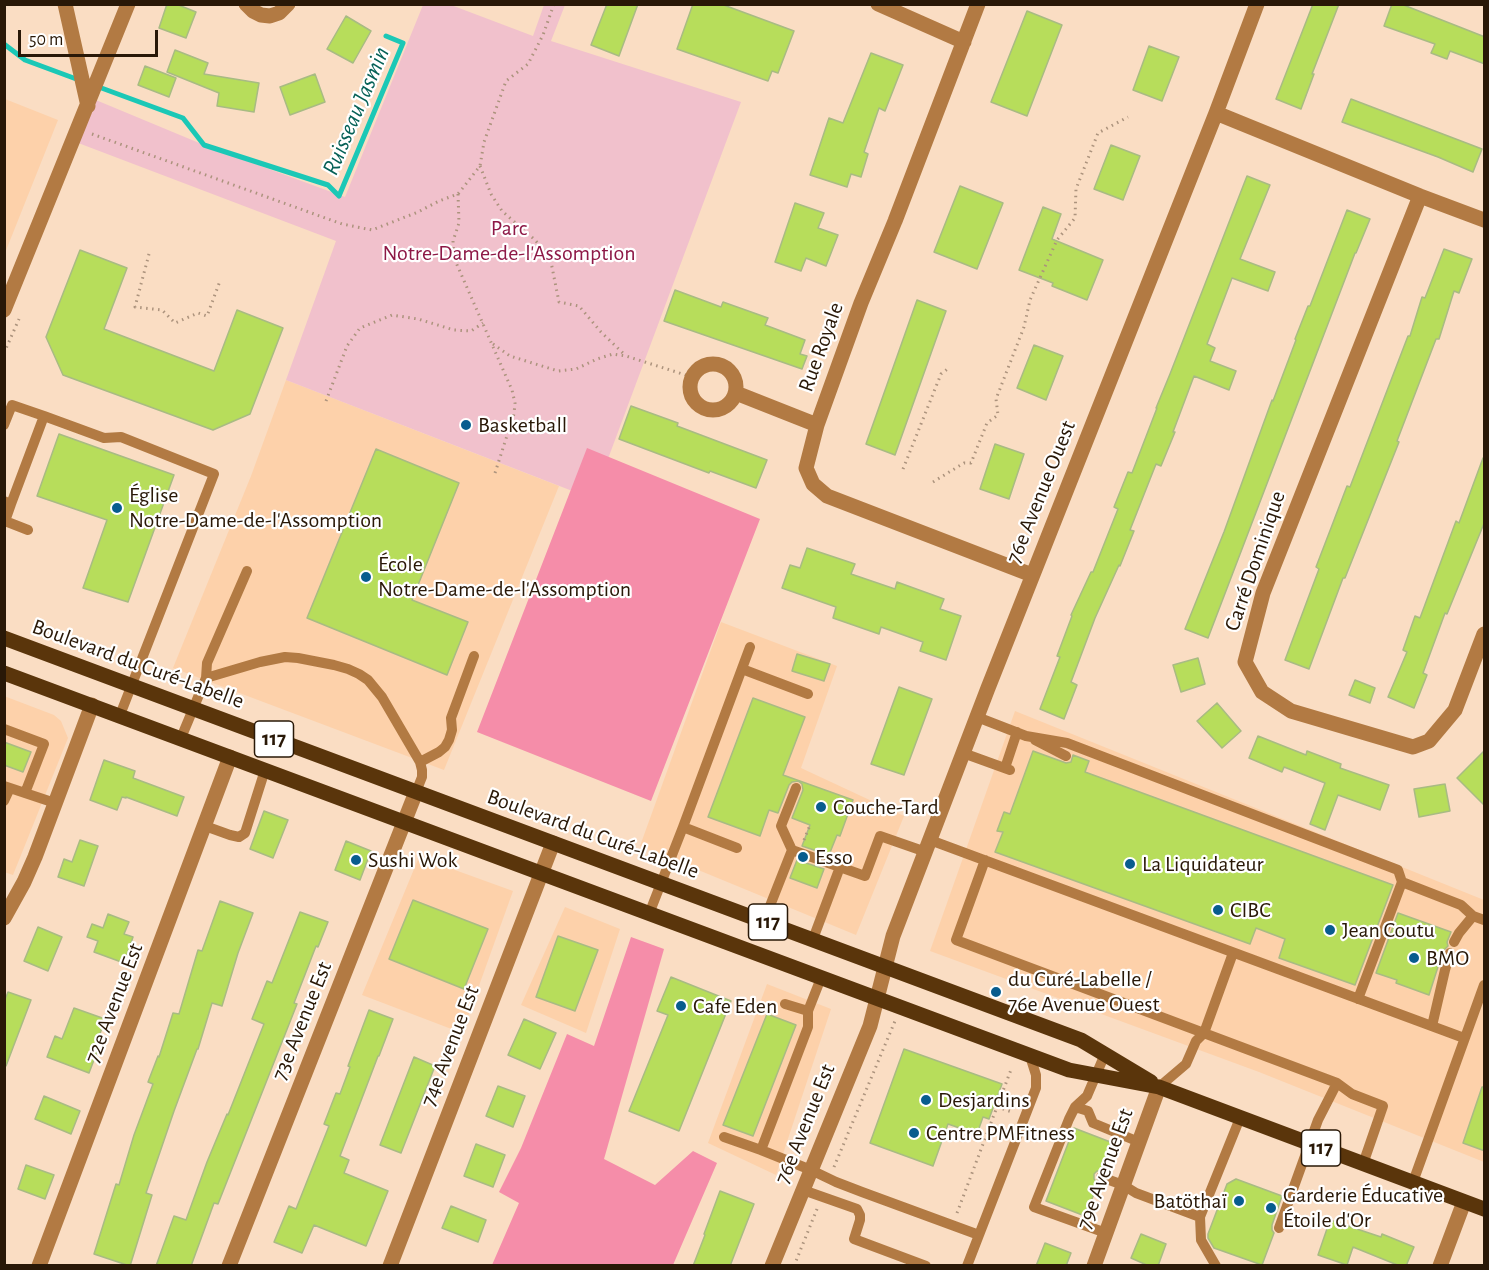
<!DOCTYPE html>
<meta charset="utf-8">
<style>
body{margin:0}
#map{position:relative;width:1489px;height:1270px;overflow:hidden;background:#faddc3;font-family:"Alegreya Sans",sans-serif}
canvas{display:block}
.frame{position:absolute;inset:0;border:6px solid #291807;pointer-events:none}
.scale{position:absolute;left:18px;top:30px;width:140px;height:27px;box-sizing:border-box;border:3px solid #291807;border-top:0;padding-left:8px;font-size:18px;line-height:21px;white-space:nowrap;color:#291807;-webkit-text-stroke:4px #fff;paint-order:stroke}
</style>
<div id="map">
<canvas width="1489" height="1270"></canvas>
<div class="frame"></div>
<div class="scale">50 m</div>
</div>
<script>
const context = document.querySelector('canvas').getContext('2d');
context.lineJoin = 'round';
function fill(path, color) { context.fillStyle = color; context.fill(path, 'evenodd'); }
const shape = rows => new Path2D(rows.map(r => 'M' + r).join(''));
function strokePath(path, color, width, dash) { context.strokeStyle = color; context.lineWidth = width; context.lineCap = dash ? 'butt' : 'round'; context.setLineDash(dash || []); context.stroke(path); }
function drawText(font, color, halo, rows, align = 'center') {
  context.font = font + ' "Alegreya Sans",sans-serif'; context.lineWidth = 4.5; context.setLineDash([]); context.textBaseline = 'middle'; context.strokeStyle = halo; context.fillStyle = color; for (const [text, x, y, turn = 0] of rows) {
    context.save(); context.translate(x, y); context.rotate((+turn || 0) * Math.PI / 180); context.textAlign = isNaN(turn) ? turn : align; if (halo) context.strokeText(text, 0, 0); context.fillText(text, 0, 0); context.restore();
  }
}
fill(shape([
 [5,99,58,120,5,253],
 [286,380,559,486,444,770,173,668,251,476],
 [721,622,837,666,801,768,904,816,856,935,640,846],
 [4,696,54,715,61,721,68,738,13,875,4,872],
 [1015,711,1484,900,1484,1162,1259,1072,930,951],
 [419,857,513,891,462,1033,362,995],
 [565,907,620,929,586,1033,521,1005],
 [767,984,831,1009,776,1175,708,1143]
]), '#fdd1aa');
fill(shape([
 [423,5,451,5,533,36,544,5,565,5,551,41,741,102,593,499,286,380,336,241,73,141,91,98,204,145,345,197]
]), '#f1c1cc');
fill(shape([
 [587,448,760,519,651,801,477,732],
 [631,937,664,949,604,1159,655,1185,693,1151,717,1163,673,1265,492,1265,519,1203,499,1192,521,1148,567,1034,594,1046]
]), '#f58da9');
strokePath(shape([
 [4,44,25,60,79,80],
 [96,86,183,118,204,145,328,185,339,196,403,43,386,36]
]), '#1bc8b6', 5);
const building = shape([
 [167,4,176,4,196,12,186,38,159,28,167,4],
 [607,4,638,4,619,56,591,45,607,4],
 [693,4,721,4,794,31,778,73,772,71,768,81,677,49,693,4],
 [1313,4,1339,4,1312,74,1314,74,1301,109,1276,99,1313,4],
 [1392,4,1401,4,1485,37,1485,64,1450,51,1447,59,1431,53,1435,44,1384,26,1392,4],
 [1027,11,1062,25,1027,116,991,102,1027,11],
 [346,16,371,31,353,63,327,49,346,16],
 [1149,46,1179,57,1162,101,1133,90,1149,46],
 [175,50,208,63,204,74,259,83,254,112,217,106,219,93,167,72,175,50],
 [871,53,903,65,885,111,879,108,864,152,868,154,861,177,851,174,847,187,810,175,829,118,843,123,871,53],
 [145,66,176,78,169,97,138,85,145,66],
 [315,74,325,102,290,115,280,87,315,74],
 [1351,99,1482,149,1473,172,1438,157,1342,122,1351,99],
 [1111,145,1140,156,1123,200,1094,189,1111,145],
 [1247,176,1270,185,1240,259,1275,272,1268,291,1232,278,1207,344,1215,348,1210,361,1236,371,1229,390,1194,376,1173,432,1175,432,1161,466,1156,464,1130,530,1134,531,1120,566,1119,565,1095,618,1071,682,1077,685,1064,719,1040,709,1060,657,1057,656,1072,616,1071,615,1091,572,1093,572,1118,509,1114,507,1128,472,1132,473,1157,408,1156,408,1170,374,1247,176],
 [960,186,1003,203,977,269,934,252,960,186],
 [795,203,824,213,818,228,838,235,826,266,806,258,801,271,775,262,795,203],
 [1043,207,1061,214,1052,239,1103,260,1087,300,1052,286,1053,283,1019,270,1043,207],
 [1347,210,1370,219,1356,253,1355,253,1208,638,1185,629,1224,532,1272,400,1273,401,1296,340,1295,339,1308,306,1310,306,1347,210],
 [1444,249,1472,259,1459,293,1454,291,1439,339,1436,339,1397,441,1399,442,1345,578,1343,578,1309,669,1285,660,1319,569,1316,567,1331,528,1347,486,1350,487,1408,336,1410,336,1422,297,1425,298,1444,249],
 [80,250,127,268,104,329,214,371,237,310,283,328,250,414,213,430,63,375,46,337,80,250],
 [675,290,721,307,723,302,768,318,765,325,805,340,800,354,807,356,802,369,664,321,675,290],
 [917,300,946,311,895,455,866,444,917,300],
 [1034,345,1063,356,1046,400,1017,388,1034,345],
 [631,406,678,423,677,426,767,460,756,488,710,471,709,473,619,439,631,406],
 [59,434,174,475,128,602,83,588,107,520,37,496,59,434],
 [995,444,1024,454,1009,499,980,489,995,444],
 [376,449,459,483,412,600,468,622,447,675,307,618,376,449],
 [1483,458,1485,458,1485,521,1447,614,1445,613,1423,673,1427,675,1414,708,1388,697,1407,652,1403,650,1415,616,1420,618,1456,521,1459,523,1483,458],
 [807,548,855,564,851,574,895,589,897,582,944,599,940,609,961,616,946,660,920,651,923,642,881,627,879,634,833,618,836,607,782,588,790,565,800,568,807,548],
 [797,654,830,664,824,681,792,671,797,654],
 [1198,658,1205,684,1181,692,1173,665,1198,658],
 [1355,680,1375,688,1370,703,1349,695,1355,680],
 [899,687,932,699,904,775,871,764,899,687],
 [753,698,805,717,783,775,853,800,840,836,837,835,829,855,802,846,810,825,792,818,803,790,802,784,798,781,792,782,789,785,778,813,769,810,760,836,708,817,753,698],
 [1217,703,1241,731,1222,748,1197,721,1217,703],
 [1258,736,1306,755,1307,751,1341,764,1340,768,1389,785,1380,810,1338,795,1325,830,1310,824,1325,783,1284,767,1282,772,1249,758,1258,736],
 [4,742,31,752,23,772,4,765,4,742],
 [1485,750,1485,806,1457,778,1485,750],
 [1033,751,1066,763,1071,762,1073,755,1089,761,1085,772,1393,885,1355,985,1279,958,1285,939,1256,928,1250,944,995,852,1003,832,997,831,1004,812,1010,814,1033,751],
 [104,760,135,771,133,778,184,797,177,816,126,797,126,798,122,797,117,810,90,800,104,760],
 [1445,784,1450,811,1419,817,1414,789,1445,784],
 [264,811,288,820,273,858,250,849,264,811],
 [80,840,98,846,84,886,58,877,64,859,72,862,80,840],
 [346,841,371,851,360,880,335,870,346,841],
 [797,860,824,869,817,888,790,878,797,860],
 [413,900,488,929,464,989,389,959,413,900],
 [220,901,253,913,238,953,222,1006,212,1003,198,1049,197,1049,174,1111,146,1193,152,1195,130,1266,94,1254,116,1184,119,1185,134,1135,153,1084,148,1082,158,1056,159,1057,173,1013,179,1014,198,950,202,951,220,901],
 [300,912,328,922,318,947,316,946,294,1003,297,1004,218,1204,214,1203,191,1266,156,1266,174,1216,186,1220,207,1162,227,1114,228,1115,264,1024,252,1019,267,981,272,983,300,912],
 [1398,913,1451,932,1447,942,1448,946,1443,951,1429,995,1396,983,1397,980,1376,973,1398,913],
 [108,914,129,922,124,934,133,937,124,963,94,952,98,941,87,937,92,924,103,928,108,914],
 [38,927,62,937,48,971,24,961,38,927],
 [558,936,598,950,575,1011,536,997,558,936],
 [671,977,731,1001,679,1131,629,1111,668,1015,657,1011,671,977],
 [8,992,31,1000,6,1066,4,1066,4,1002,8,992],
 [74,1008,105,1019,94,1051,97,1052,89,1073,47,1057,55,1036,62,1039,74,1008],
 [369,1010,393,1019,379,1056,378,1056,340,1156,349,1160,344,1173,388,1191,366,1246,314,1225,302,1253,274,1242,289,1206,296,1209,329,1126,324,1124,336,1093,340,1094,350,1067,348,1066,369,1010],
 [767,1014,796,1025,753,1136,723,1125,767,1014],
 [524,1019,556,1033,540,1069,508,1055,524,1019],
 [904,1049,1002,1084,989,1119,983,1117,977,1134,948,1124,933,1166,870,1143,904,1049],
 [414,1057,435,1066,401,1153,380,1145,414,1057],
 [498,1086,525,1096,513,1127,486,1116,498,1086],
 [1482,1087,1485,1087,1485,1151,1463,1143,1482,1087],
 [44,1096,80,1111,71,1134,35,1119,44,1096],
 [1074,1128,1113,1143,1103,1170,1097,1171,1094,1174,1094,1179,1098,1184,1085,1216,1046,1201,1074,1128],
 [476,1144,505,1155,493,1187,464,1176,476,1144],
 [26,1165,54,1175,45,1199,18,1189,26,1165],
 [1236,1179,1282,1196,1272,1225,1272,1230,1274,1233,1262,1265,1214,1248,1208,1238,1208,1234,1227,1184,1236,1179],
 [720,1191,754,1204,730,1266,693,1266,705,1235,704,1234,720,1191],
 [451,1206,486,1220,478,1242,442,1228,451,1206],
 [1330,1220,1381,1237,1382,1234,1414,1247,1406,1266,1400,1266,1353,1247,1347,1265,1318,1255,1330,1220],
 [1141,1234,1166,1244,1158,1266,1149,1266,1131,1258,1141,1234],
 [1045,1243,1071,1253,1066,1266,1036,1266,1045,1243]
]);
fill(building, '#b7dd5b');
strokePath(building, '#a8bb83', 1.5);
strokePath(shape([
 [92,134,342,224,372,230,418,212,439,201,458,194,480,166,484,142,506,81,528,64,543,35,554,4],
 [480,166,491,194,502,211,534,239,550,257,559,302,579,306,601,332,626,356],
 [458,194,459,223,453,241,454,258,512,390,515,403,514,414,495,473],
 [149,254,135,307,162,310,175,323,198,313,207,316,220,281],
 [493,344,510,356,558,371,576,369,597,359,613,354,626,356,692,377],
 [4,353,19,319],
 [326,401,347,346,360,328,392,315,418,319,454,330,471,331,483,323],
 [903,469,941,374,950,367],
 [933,482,964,463,971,463,987,423,998,415,996,399,1024,327,1030,300,1057,240,1075,218,1076,189,1098,133,1128,117],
 [804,840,810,825],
 [997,1107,1012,1112],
 [834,1167,895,1021],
 [957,1213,1012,1067],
 [794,1266,817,1209]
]), '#ac937d', 3, [1.5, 4.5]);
strokePath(shape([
 [4,425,12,405,44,416],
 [4,501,11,504,44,416,104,438,121,437,214,474,120,715],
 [11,504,5,521,28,530],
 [742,669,808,694],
 [206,678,260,662,285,657,298,658,334,665,348,669,359,674,368,680,382,697,420,762,422,770,422,777,416,792],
 [977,717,1026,736,1067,743,1398,870,1402,882,1358,999],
 [4,729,44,744,25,793],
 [181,738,206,678,207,663,247,571],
 [1035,740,1066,756],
 [963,753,1010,770],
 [420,762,439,752,445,747,449,740,452,730,451,718,474,656],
 [1005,768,1017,732],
 [4,786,55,803],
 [4,801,10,788],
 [205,826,230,835,239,837,245,833,265,770],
 [683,827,737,848],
 [930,840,1464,1038],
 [792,850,781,826,796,788],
 [985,860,956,940,1337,1083,1318,1120,1279,1228],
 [1402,882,1461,905,1473,916,1484,920],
 [649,914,683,827,750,647],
 [764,921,792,850,865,876,880,836,926,852],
 [813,939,840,867],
 [1454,942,1459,933,1473,916],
 [821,978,808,1011,808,1027,761,1150,811,1170,836,1182,862,1192,979,1235,1036,1088,1036,1075,1030,1056],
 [785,1004,808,1011],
 [1432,1026,1445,970,1450,953],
 [1105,1054,1087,1096,1075,1107,1069,1119,1034,1207,1106,1233],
 [1337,1083,1352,1094,1383,1106,1363,1164],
 [1159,1087,1186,1064,1196,1041,1204,1033,1233,953],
 [1075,1107,1088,1111,1093,1123,1139,1142],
 [724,1137,761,1150],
 [1101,1177,1123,1185,1136,1193,1200,1217,1240,1118],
 [1413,1182,1484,985],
 [803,1190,857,1209,860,1215,860,1220,854,1239,926,1266],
 [1200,1217,1201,1240,1216,1266],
 [967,1266,979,1235]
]), '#b27a43', 10);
strokePath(shape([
 [65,4,88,106],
 [246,4,253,11,261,15,270,16,279,13,288,4],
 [878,4,964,42],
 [978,4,895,221,861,303,817,425,806,468,813,484,827,496,1032,575],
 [1216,113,1420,196,1484,220],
 [1420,196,1263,593,1245,662,1262,692,1291,711,1413,747,1429,741,1455,710,1484,634],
 [4,310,128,4],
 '690 387a23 23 0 1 1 46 0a23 23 0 1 1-46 0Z',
 [736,393,817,425],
 [4,918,24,882,35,857,92,705],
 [39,1266,230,757],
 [229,1266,416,792],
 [390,1266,553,843],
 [772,1266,870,1026,893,936,988,688,1216,113,1257,4],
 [1094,1266,1159,1087],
 [1440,1266,1464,1202]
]), '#b27a43', 15);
strokePath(shape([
 [4,638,1081,1040,1151,1082],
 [4,673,1069,1070,1159,1087,1484,1209]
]), '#5a350b', 15);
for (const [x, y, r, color] of [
 [466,425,6,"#085c8e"],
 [117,508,6,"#085c8e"],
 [366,577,6,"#085c8e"],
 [821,807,6,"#085c8e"],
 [803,857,6,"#085c8e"],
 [356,860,6,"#085c8e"],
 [1130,864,6,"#085c8e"],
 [1218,910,6,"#085c8e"],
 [1330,930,6,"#085c8e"],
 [1414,958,6,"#085c8e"],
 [996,992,6,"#085c8e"],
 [681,1006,6,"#085c8e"],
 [926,1100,6,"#085c8e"],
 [914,1133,6,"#085c8e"],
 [1239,1201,6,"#085c8e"],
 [1271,1208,6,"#085c8e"]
]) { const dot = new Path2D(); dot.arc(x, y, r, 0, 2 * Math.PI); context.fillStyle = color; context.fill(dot); strokePath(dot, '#fff', 2); }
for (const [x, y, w] of [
 [274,739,39],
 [768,922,39],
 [1321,1148,39]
]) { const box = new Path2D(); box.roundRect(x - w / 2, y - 18, w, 36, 4.5); context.fillStyle = '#fff'; context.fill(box); strokePath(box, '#291807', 1.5); }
drawText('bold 21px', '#291807', null, [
 ["117",274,739],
 ["117",768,922],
 ["117",1321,1148]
]);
drawText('22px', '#8d1846', '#fff', [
 ["Parc",509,228],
 ["Notre-Dame-de-l'Assomption",509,253]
]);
drawText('22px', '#291807', '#fff', [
 ["Rue Royale",821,347,-70],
 ["76e Avenue Ouest",1041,492,-68],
 ["Carré Dominique",1255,561,-71],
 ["Boulevard du Curé-Labelle",138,664,20],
 ["Boulevard du Curé-Labelle",593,834,20],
 ["72e Avenue Est",114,1003,-69],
 ["73e Avenue Est",302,1021,-68],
 ["74e Avenue Est",450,1046,-69],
 ["76e Avenue Est",805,1124,-68],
 ["79e Avenue Est",1105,1169,-70]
]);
drawText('22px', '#291807', '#fff', [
 ["Basketball",478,425],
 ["Église",129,495],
 ["Notre-Dame-de-l'Assomption",129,520],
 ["École",378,564],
 ["Notre-Dame-de-l'Assomption",378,589],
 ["Couche-Tard",833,807],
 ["Esso",815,857],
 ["Sushi Wok",368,860],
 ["La Liquidateur",1142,864],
 ["CIBC",1230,910],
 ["Jean Coutu",1342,930],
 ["BMO",1426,958],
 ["du Curé-Labelle /",1008,979],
 ["76e Avenue Ouest",1008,1004],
 ["Cafe Eden",693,1006],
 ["Desjardins",938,1100],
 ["Centre PMFitness",926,1133],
 ["Garderie Éducative",1283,1195],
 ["Étoile d'Or",1283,1220],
 ["Batöthaï",1227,1201,"right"]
], 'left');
drawText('italic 24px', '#066157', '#fff', [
 ["Ruisseau Jasmin",356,111,-67]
]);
</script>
